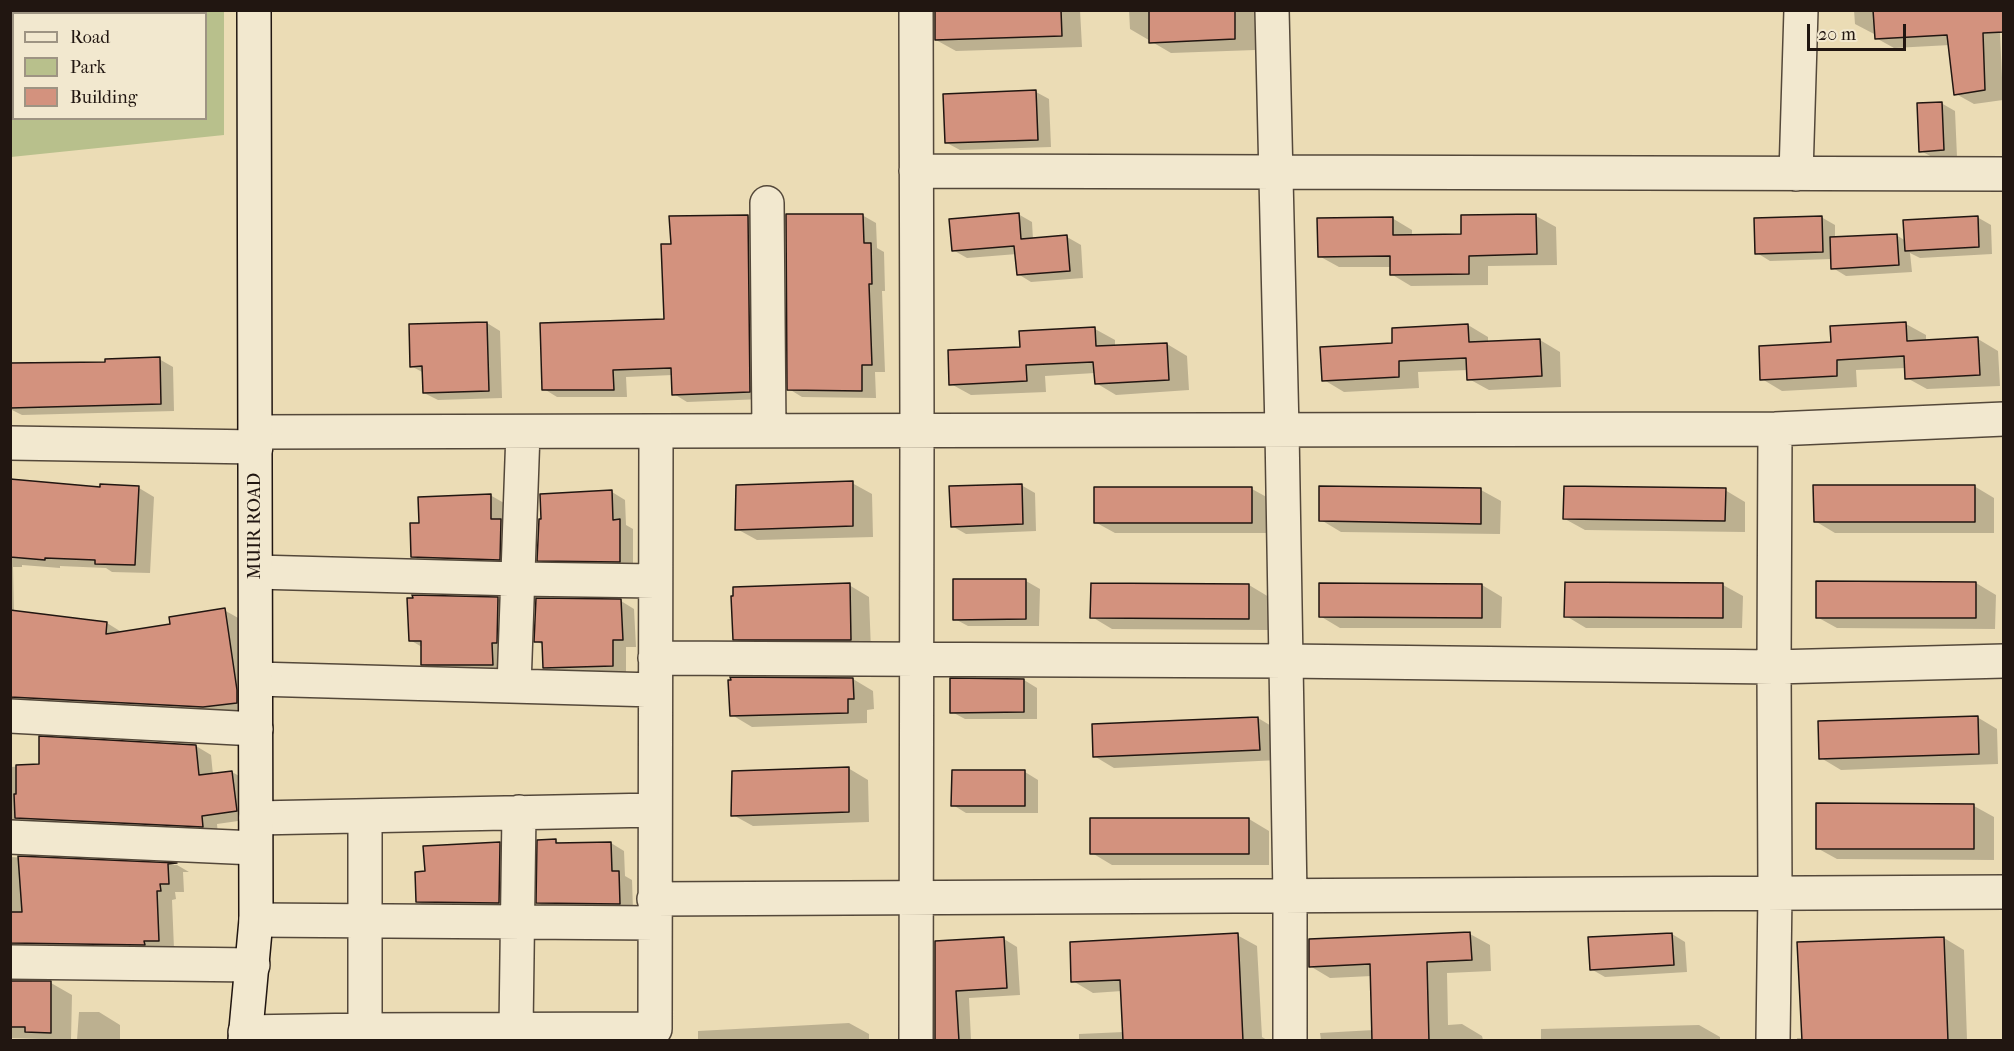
<!DOCTYPE html>
<style>
body{margin:0}
#map{position:relative;width:2014px;height:1051px;overflow:hidden;background:#ebdcb5;font-family:"IM FELL French Canon",serif}
canvas{display:block}
.frame{position:absolute;inset:0;border:12px solid #211611;pointer-events:none}
.legend{position:absolute;left:12px;top:12px;width:195px;height:108px;box-sizing:border-box;background:#f2e8cf;border:2px solid #9e9483;margin:0;padding:8px 10px;list-style:none;font-size:18px;color:#211611}
.legend li{display:flex;align-items:center;gap:12px;height:30px}
.legend b{width:30px;border:2px solid #9e9483}
.scale{position:absolute;left:1807px;top:24px;width:99px;height:27px;box-sizing:border-box;border:3px solid #211611;border-top:0;padding-left:8px;font-size:18px;line-height:21px;white-space:nowrap;color:#211611;-webkit-text-stroke:4px #f2e8cf;paint-order:stroke}
</style>
<div id="map">
<canvas width="2014" height="1051"></canvas>
<div class="frame"></div>
<ul class="legend">
<li><b style="height:8px;background:#f2e8cf"></b>Road</li>
<li><b style="height:16px;background:#b8c08c"></b>Park</li>
<li><b style="height:16px;background:#d3927e"></b>Building</li>
</ul>
<div class="scale">20 m</div>
</div>
<script>
const context = document.querySelector('canvas').getContext('2d');
context.lineJoin = 'round';
function fill(path, color) { context.fillStyle = color; context.fill(path, 'evenodd'); }
const shape = rows => new Path2D(rows.map(r => 'M' + r).join(''));
function strokePath(path, color, width, dash) { context.strokeStyle = color; context.lineWidth = width; context.lineCap = dash ? 'butt' : 'round'; context.setLineDash(dash || []); context.stroke(path); }
function drawText(font, color, halo, rows, align = 'center') {
  context.font = font + ' "IM FELL French Canon",serif'; context.lineWidth = 4.5; context.setLineDash([]); context.textBaseline = 'middle'; context.strokeStyle = halo; context.fillStyle = color; for (const [text, x, y, turn = 0] of rows) {
    context.save(); context.translate(x, y); context.rotate((+turn || 0) * Math.PI / 180); context.textAlign = isNaN(turn) ? turn : align; if (halo) context.strokeText(text, 0, 0); context.fillText(text, 0, 0); context.restore();
  }
}
fill(shape([
 [10,11,224,11,224,135,11,157],
 [14,14,206,14,206,118,14,118]
]), '#b8c08c');
fill(shape([
 [936,10,1080,10,1082,47,956,51,936,40],
 [1129,10,1265,10,1272,38,1255,39,1255,50,1171,53,1130,29],
 [1854,10,1999,10,2003,100,1974,104,1956,94,1950,45,1894,48,1876,38,1876,35,1855,24],
 [1036,92,1049,99,1051,147,960,150,947,143],
 [1941,103,1955,111,1957,157,1934,158,1921,151],
 [1018,214,1032,222,1033,240,1067,237,1081,245,1083,278,1031,282,1018,274,1017,254,967,258,953,250],
 [862,215,876,223,877,248,884,252,885,291,882,291,885,372,875,372,876,398,802,397,789,389],
 [748,216,761,224,763,399,687,402,674,394,673,375,626,377,627,397,557,397,544,389,666,321,672,245],
 [1536,216,1556,227,1557,265,1488,266,1488,285,1411,286,1391,274,1391,267,1339,267,1319,256,1392,218,1412,230,1412,236,1463,235],
 [1821,217,1835,225,1835,238,1896,235,1906,241,1977,217,1991,225,1992,254,1920,258,1910,253,1912,272,1846,276,1833,268,1832,259,1770,261,1757,253],
 [487,323,500,331,502,398,438,400,424,393,424,373,411,366],
 [1906,324,1926,335,1926,342,1978,339,1998,351,2000,386,1927,389,1907,378,1906,368,1856,370,1857,387,1782,391,1762,379,1832,343,1831,327],
 [1468,325,1488,337,1488,343,1540,340,1560,352,1561,387,1489,390,1469,379,1468,370,1418,372,1419,388,1344,392,1324,380],
 [1095,329,1115,340,1115,347,1167,344,1187,356,1189,390,1116,395,1096,383,1095,373,1045,376,1046,392,971,395,951,384,1021,348],
 [159,359,173,367,174,411,22,415,10,409,10,365,106,364],
 [10,477,17,481,101,488,101,486,139,488,154,497,150,573,112,572,106,568,60,566,60,568,22,565,22,567,13,567,14,612,107,623,123,633,172,625,224,610,240,619,252,711,220,716,10,708],
 [852,483,872,494,873,537,757,540,737,529],
 [1021,485,1035,493,1036,531,966,534,952,526],
 [1974,486,1994,498,1994,533,1835,533,1815,521],
 [1252,489,1272,500,1272,533,1115,533,1095,522],
 [1481,490,1501,501,1500,534,1341,532,1321,520],
 [1725,490,1745,502,1745,532,1585,530,1565,519],
 [612,492,625,500,626,525,633,529,633,567,552,567,539,560],
 [490,495,504,503,504,523,513,567,426,564,412,556,421,524],
 [955,581,1026,581,1040,589,1039,626,968,626,955,619],
 [1976,583,1996,595,1995,629,1837,628,1817,617],
 [849,585,869,597,871,651,755,650,735,639],
 [1249,585,1269,597,1269,630,1112,629,1092,617],
 [1482,585,1502,597,1501,628,1340,628,1320,616],
 [1723,585,1743,596,1742,628,1586,628,1566,616],
 [414,596,498,599,511,607,506,672,436,672,423,664,422,647,410,640],
 [621,601,634,609,636,647,626,647,626,673,558,675,544,667,543,645,536,641],
 [853,679,873,691,874,709,867,710,867,723,752,727,732,715],
 [1024,680,1037,688,1037,719,965,719,952,712],
 [1977,717,1997,729,1998,764,1841,770,1821,758],
 [1258,718,1278,730,1279,760,1114,768,1094,756],
 [196,746,211,755,213,775,232,772,248,781,252,819,217,824,218,835,10,835,10,767,41,765],
 [848,768,868,780,869,822,753,826,733,815],
 [1025,772,1038,780,1038,813,966,813,953,805],
 [1974,806,1994,817,1994,860,1837,859,1817,848],
 [1092,819,1249,819,1269,831,1269,865,1112,865,1092,853],
 [556,841,562,844,611,843,624,851,625,876,632,880,633,911,551,910,538,903],
 [499,844,513,851,512,910,431,909,418,902,426,873],
 [10,857,177,865,189,872,183,872,184,892,175,892,176,899,172,900,174,949,10,951],
 [1470,934,1490,945,1491,971,1447,973,1448,1025,1462,1024,1482,1036,1483,1040,1321,1040,1320,1033,1374,1030,1372,976,1330,978,1310,966],
 [1672,934,1685,942,1687,972,1605,977,1591,969],
 [1237,935,1257,946,1262,1037,1267,1040,1079,1040,1079,1034,1124,1032,1122,991,1093,993,1073,981],
 [1944,938,1964,950,1967,1040,1969,1040,1797,1040,1797,1038,1804,1038],
 [1004,939,1017,947,1020,995,969,998,971,1040,936,1040,936,942],
 [51,983,72,995,71,1040,10,1038,10,985],
 [79,1012,99,1012,120,1025,120,1040,77,1040],
 [849,1023,869,1034,869,1040,698,1040,698,1031],
 [1699,1025,1720,1037,1720,1040,1541,1040,1541,1029]
]), '#0003');
const building = shape([
 [935,10,1061,10,1062,36,935,40,935,10],
 [1149,10,1235,10,1235,39,1149,43,1149,10],
 [1873,10,2003,10,2004,32,1983,33,1985,90,1954,95,1947,35,1875,39,1873,10],
 [1036,90,1038,140,945,143,943,94,1036,90],
 [1942,102,1944,150,1919,152,1917,103,1942,102],
 [1019,213,1021,239,1067,235,1070,271,1017,275,1014,246,952,251,949,219,1019,213],
 [786,214,863,214,864,243,871,243,872,284,869,284,872,365,862,365,862,391,787,390,786,214],
 [1536,214,1537,254,1469,256,1469,274,1390,275,1390,256,1318,257,1317,218,1393,217,1393,235,1461,234,1461,215,1536,214],
 [748,215,750,392,672,395,671,368,613,370,614,390,542,390,540,323,664,319,661,244,671,244,669,216,748,215],
 [1822,216,1823,252,1755,254,1754,218,1822,216],
 [1978,216,1979,247,1905,251,1903,220,1978,216],
 [1897,234,1899,265,1831,269,1830,237,1897,234],
 [487,322,489,391,423,393,422,366,410,367,409,324,487,322],
 [1906,322,1907,341,1978,337,1980,375,1905,379,1904,356,1837,360,1837,376,1760,380,1759,346,1831,342,1830,326,1906,322],
 [1468,324,1469,342,1540,339,1542,376,1467,380,1466,358,1399,361,1399,377,1322,381,1320,347,1392,343,1392,328,1468,324],
 [1095,327,1096,346,1167,343,1169,380,1095,384,1093,362,1026,365,1027,381,949,385,948,350,1020,347,1019,331,1095,327],
 [160,357,161,404,10,408,10,363,105,362,105,359,160,357],
 [10,479,100,487,100,484,139,486,135,565,95,564,95,560,45,558,45,560,10,557,10,479],
 [853,481,853,526,735,530,736,485,853,481],
 [1022,484,1023,524,951,527,949,486,1022,484],
 [1813,485,1975,485,1975,522,1814,522,1813,485],
 [1319,486,1481,488,1481,524,1319,521,1319,486],
 [1564,486,1726,488,1725,521,1563,519,1564,486],
 [1094,487,1252,487,1252,523,1094,523,1094,487],
 [612,490,613,520,620,519,620,562,537,561,539,519,541,519,540,494,612,490],
 [491,494,491,519,501,519,500,560,411,557,410,523,419,523,418,497,491,494],
 [953,579,1026,579,1026,619,953,620,953,579],
 [1816,581,1976,582,1976,618,1816,618,1816,581],
 [1565,582,1723,583,1723,618,1564,617,1565,582],
 [850,583,851,640,733,640,731,596,733,596,733,587,850,583],
 [1091,583,1249,584,1249,619,1090,618,1091,583],
 [1319,583,1482,584,1482,618,1319,617,1319,583],
 [412,595,498,597,497,643,492,643,493,665,421,665,421,641,409,641,407,598,413,598,412,595],
 [536,598,621,599,623,640,613,640,613,666,543,668,542,642,534,642,536,598],
 [225,608,237,690,237,703,203,707,10,697,10,610,107,622,106,634,170,624,169,617,225,608],
 [730,677,853,678,854,699,848,699,848,713,730,716,728,680,731,680,730,677],
 [950,678,1024,679,1024,712,950,713,950,678],
 [1978,716,1979,754,1819,759,1818,721,1978,716],
 [1258,717,1260,750,1093,757,1092,724,1258,717],
 [39,736,196,745,199,775,232,771,237,811,202,816,203,827,15,818,14,794,16,794,16,765,39,764,39,736],
 [849,767,849,812,731,816,732,771,849,767],
 [952,770,1025,770,1025,806,951,806,952,770],
 [1816,803,1974,804,1974,849,1816,849,1816,803],
 [1090,818,1249,818,1249,854,1090,854,1090,818],
 [556,839,556,843,611,842,612,871,619,871,620,904,536,903,537,840,556,839],
 [500,842,499,903,416,902,415,872,425,871,423,846,500,842],
 [18,856,177,863,168,864,169,884,160,884,161,891,157,891,159,941,144,941,145,945,10,943,10,912,22,912,18,856],
 [1470,932,1472,960,1427,962,1429,1041,1372,1041,1370,964,1309,967,1309,939,1470,932],
 [1238,933,1243,1041,1123,1041,1120,980,1071,982,1070,942,1238,933],
 [1672,933,1674,965,1590,970,1588,937,1672,933],
 [1004,937,1007,988,956,991,959,1041,935,1041,935,941,1004,937],
 [1944,937,1948,1041,1802,1041,1797,942,1944,937],
 [10,981,51,981,51,1033,25,1032,25,1027,10,1027,10,981]
]);
fill(building, '#d3927e');
strokePath(building, '#211611', 1.5);
const street = shape([
 [1272,10,1282,430,1290,896,1290,1040],
 [916,171,2004,174],
 [1796,174,1801,10],
 [767,203,769,431],
 [656,431,1775,429,2004,419],
 [10,443,256,447],
 [256,572,518,579,655,581],
 [655,658,1285,661,1774,667,2004,661],
 [256,679,655,690],
 [514,686,523,432],
 [10,716,256,729],
 [365,816,365,1040],
 [256,818,655,810],
 [10,837,255,848],
 [654,899,2004,892],
 [256,920,655,923],
 [10,962,253,965],
 [245,1032,365,1030,655,1029,656,431,256,432],
 [514,1040,516,1029,519,812],
 [916,1040,917,429,916,10],
 [1773,1040,1775,893,1774,667,1775,429]
]);
const secondary = shape([
 [245,1040,256,920,254,10]
]);
strokePath(street, '#54483a', 36);
strokePath(secondary, '#211611', 36);
strokePath(street, '#f2e8cf', 33);
strokePath(secondary, '#f2e8cf', 33);
drawText('18px', '#211611', '#f2e8cf', [
 ["MUIR ROAD",256,526,-90]
]);
</script>
